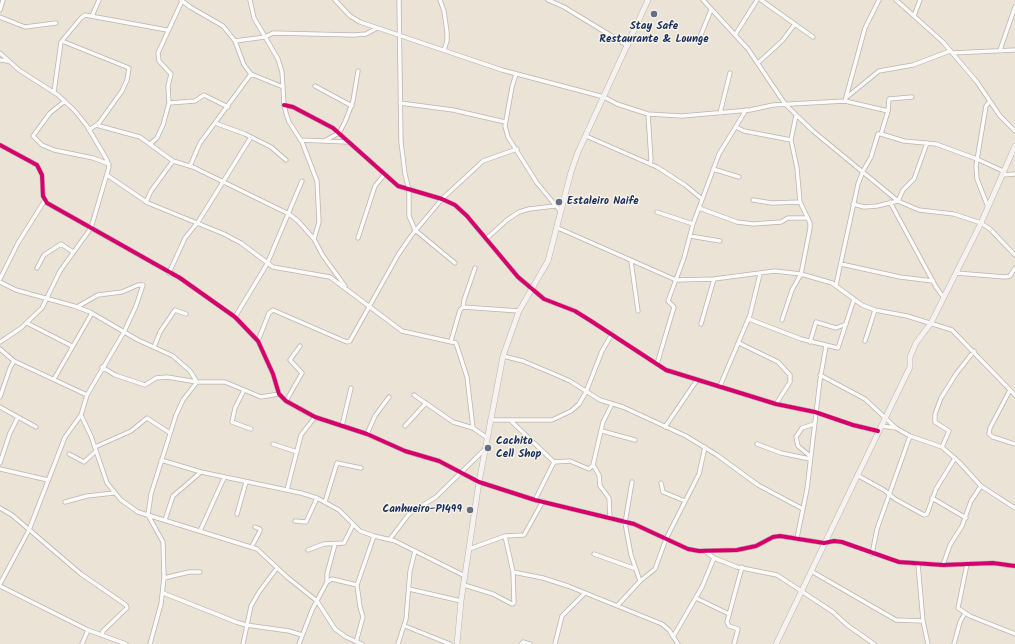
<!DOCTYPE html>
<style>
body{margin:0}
canvas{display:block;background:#ece3d7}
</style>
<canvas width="1015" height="644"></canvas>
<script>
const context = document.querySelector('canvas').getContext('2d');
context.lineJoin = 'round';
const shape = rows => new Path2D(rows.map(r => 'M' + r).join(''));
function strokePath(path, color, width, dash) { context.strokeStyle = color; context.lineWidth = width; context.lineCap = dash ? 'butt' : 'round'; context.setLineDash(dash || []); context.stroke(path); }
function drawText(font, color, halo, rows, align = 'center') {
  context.font = font + ' Kalam,sans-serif'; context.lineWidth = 3; context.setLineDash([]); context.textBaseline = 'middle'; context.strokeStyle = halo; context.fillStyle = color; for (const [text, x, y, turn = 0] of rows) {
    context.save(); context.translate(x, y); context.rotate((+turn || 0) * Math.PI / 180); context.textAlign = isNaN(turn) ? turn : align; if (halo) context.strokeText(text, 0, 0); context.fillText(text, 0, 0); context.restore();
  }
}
const street = shape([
 [181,0,190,7,223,26,235,41,244,65,251,74,283,87],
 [250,0,254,18,278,59,282,72,284,105,286,113,289,122,302,142,317,181,319,222,314,239],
 [335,0,350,16,360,22,502,70,604,97,617,104,648,114,682,116,750,110,773,105,845,101],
 [399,0,401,142,405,174,409,190,409,216,415,230,455,263],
 [440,0,444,11,447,32,447,41,444,50],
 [548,0,564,7,628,46],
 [703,0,748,49,785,104,813,131,898,201,919,210,954,214,981,223,990,229,1015,255],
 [761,0,813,37],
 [879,0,865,28,845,101,888,111,881,134,904,141,936,144,977,159,1003,171],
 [896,0,943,42,977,82,1000,116,1015,131],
 [0,10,3,0],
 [92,16,99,0],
 [914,16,920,0],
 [0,17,25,27,56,23],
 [735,35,757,0],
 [700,37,711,10],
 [62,41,129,68,127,80,122,91,99,123,89,130],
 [235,41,265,37,273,33,354,35,366,34,377,28],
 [1000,50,1015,7],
 [0,53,19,70,58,95,75,111,87,126,107,160,109,167,91,228,60,271,42,308,21,328,0,342],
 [952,53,1015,50],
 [0,60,7,61],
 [758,63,782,41,795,24],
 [516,74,512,87,505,126,508,137,537,183,561,212],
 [315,86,352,106],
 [54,92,61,42,81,18,85,15,167,30],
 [847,97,879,71,913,65,950,51],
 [65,101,50,113,33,136,42,145,54,150,93,158,109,164],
 [169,103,195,101,204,95,228,107],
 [400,103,453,110,505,122],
 [284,105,293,107,333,128,398,186,442,199,455,205,467,216,518,277,544,299,575,311,591,321,666,370,776,404,815,412,853,425,878,431],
 [888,111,889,99,912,97],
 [720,113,730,73],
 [648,114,651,160,650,164],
 [215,123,245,134,271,147,286,160],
 [96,125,140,137,173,161,193,167,289,214,298,221,314,239,323,256,345,286],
 [736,127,744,131,791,140],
 [586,136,657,167,685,185,702,199],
 [300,140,347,142],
 [326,140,339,133,345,122,353,101,358,71],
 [150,144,157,138,163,125,169,103,168,86,171,74,159,61,158,53,182,1],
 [0,145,37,165,42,175,43,196,47,203,180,278,235,317,258,341,273,374,279,394,286,401,315,417,367,434,405,451,439,461,479,482,535,500,634,524,688,549,699,551,737,550,756,546,773,537,780,536,824,543,834,541,842,542,899,562,943,565,993,563,1015,566],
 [190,166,200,143,251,74],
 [713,169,739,177],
 [107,175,148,203,224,234,241,243,273,267,330,277,402,331,456,343,467,377,473,428],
 [1002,175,1015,174],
 [753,200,772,203,800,202],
 [146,202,151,191,173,161],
 [890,202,936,287,944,298],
 [853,204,864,207,877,206,898,201,903,190,914,179,927,143],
 [988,207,977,179,976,166,986,106,990,101],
 [699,208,737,222,753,224,781,222,788,218,807,218],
 [657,212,693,224],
 [558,228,676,280,714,279,775,271,801,274,832,283,862,305,875,310,907,316,952,330,1015,395],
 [690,236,720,241],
 [358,238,375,186,384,175],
 [486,239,507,220,519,212,529,209,555,206],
 [631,261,638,311],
 [841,264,900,277,933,281],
 [37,268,44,255,61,244,73,252],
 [169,273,185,238,198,222,251,137],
 [956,273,1005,277,1010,276,1015,268],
 [0,279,18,243,45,200],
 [0,282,16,290,74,306,90,312,138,340,173,356,190,371,197,382,183,400,176,415,151,494,148,515,163,542,164,578,161,604,150,644],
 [836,285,858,184,863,171,871,157,878,134,881,134],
 [463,307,464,300,475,268],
 [235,317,267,264,302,181],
 [749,319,801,339,838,348,854,299],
 [782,320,792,290,801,274,810,228,810,223,800,202,797,168,791,140,796,115],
 [27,323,72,346],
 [701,324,714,279],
 [258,341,269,313,273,310,342,340,347,342,350,341,398,255,411,236,442,199,483,161,517,149],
 [451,341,460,310,463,307,519,311],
 [865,341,875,310],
 [810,342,816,322,836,328,846,324],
 [739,343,778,362,790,375,790,382,776,404],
 [154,347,160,332,175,310,186,314],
 [0,349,14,361,87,395],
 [503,356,523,361,554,374,570,381,600,400,623,407,686,436,717,455,758,485,803,509],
 [657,364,674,307,668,301,684,258,693,224,719,154,746,110],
 [102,367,115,375,145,385,156,378,167,377,197,382,225,382,261,397,279,394],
 [820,375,865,399,896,428,910,436,942,447,959,462,981,486,1015,508],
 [54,379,92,313],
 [720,386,750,315,760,274],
 [244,390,235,408,232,422,251,429],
 [1010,390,990,428,989,434,993,437,1015,444],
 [414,395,453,422,473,428,486,437],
 [0,397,10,368,14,361],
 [286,401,302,373,290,360,300,346],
 [0,407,36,427],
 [81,415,91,436,107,483,121,500,138,512,257,549,287,577,317,601,335,629,346,637,362,644],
 [490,420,552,420,571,411,579,404,586,392,602,351,612,334],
 [511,421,554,462,570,461,589,469,593,465,603,422,612,404],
 [342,426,351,388],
 [405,426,426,403],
 [881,426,896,428],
 [665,427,697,380],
 [602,431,635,440],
 [367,434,375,416,389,397],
 [273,444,297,452],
 [757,444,781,453,810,459],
 [95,447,131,431,147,418,170,433],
 [942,447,949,431,935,422,935,414,941,398,956,374,974,351],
 [69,454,84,462,96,451],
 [810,456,798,446,796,437,802,428,814,424],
 [161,460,201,472,301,493,317,498,339,510,360,531,374,536,395,541,465,576],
 [0,463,10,433,18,417],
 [593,465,599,475,600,486,609,498,610,519],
 [0,469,48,480],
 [857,475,884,490,895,499,924,515,927,514,936,489,955,458],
 [632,482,625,523,631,555,640,581],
 [661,483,663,492,685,501],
 [287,490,301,435,315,417],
 [932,498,966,518],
 [535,500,554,462],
 [65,502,87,496,114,493],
 [325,502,337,463,361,468],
 [0,508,12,515,81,574,126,605,127,608,103,631,102,635],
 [237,514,246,482],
 [165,520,173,496,201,472],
 [295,521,306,522,317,498],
 [200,531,224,478],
 [797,538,807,489,820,380,826,346],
 [390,539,409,514,436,497,484,450],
 [252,546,260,531,260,529,255,527],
 [469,549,505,536,524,535,543,501],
 [308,550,324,544,344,543,353,525],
 [594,554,636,569],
 [872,554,877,529,910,436],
 [714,558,737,567,777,575,833,612,847,625,874,644],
 [918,564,923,621,928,644],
 [967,564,958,608,970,616,1015,634],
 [943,565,950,545,962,526,971,501,981,486],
 [811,571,896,620,923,621],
 [513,572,543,578,568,586,662,624,669,630,678,644],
 [164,578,189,572,200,572],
 [327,582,327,574,335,544],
 [0,584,29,530,65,437,81,415,87,395,124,332,136,306,143,285,138,285,122,292,98,295,77,307],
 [464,585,493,594,512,604,514,603,513,572,505,536],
 [0,586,88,630,126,644],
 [409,589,461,601],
 [163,593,236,622,246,625,289,631,302,635],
 [696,598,729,614],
 [618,605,640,581,655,569,666,539,699,474,705,447],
 [405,626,450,644],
 [673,637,702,587,714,558,705,551],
 [356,642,363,617,360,607,357,585,374,536],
 [82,644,88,630],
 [243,644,251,606,259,592,277,568],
 [299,644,312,610,327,582,332,579,357,585],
 [398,644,406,619,410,571,415,551],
 [521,644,523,642,530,644],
 [555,644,562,616,585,593],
 [734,644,738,629,729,626,727,622,742,567],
 [954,644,960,622,965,613]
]);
const secondary = shape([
 [457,644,461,601,479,482,503,356,519,311,548,261,571,172,578,152,648,0],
 [776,644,910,367,910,357,916,343,931,323,981,223,1015,146]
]);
strokePath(street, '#b8b4b0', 5);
strokePath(secondary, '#b8b4b0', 6);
strokePath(street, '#fcfbf9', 3.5);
strokePath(secondary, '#f6f2ef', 5);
strokePath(shape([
 [284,105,293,107,333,128,398,186,442,199,455,205,467,216,518,277,544,299,575,311,591,321,666,370,776,404,815,412,853,425,878,431],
 [0,145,37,165,42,175,43,196,47,203,180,278,235,317,258,341,273,374,279,394,286,401,315,417,367,434,405,451,439,461,479,482,535,500,634,524,688,549,699,551,737,550,756,546,773,537,780,536,824,543,834,541,842,542,899,562,943,565,993,563,1015,566]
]), '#d6006c', 4);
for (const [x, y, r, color] of [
 [654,14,4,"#646e88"],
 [559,202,4,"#646e88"],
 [488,448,4,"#646e88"],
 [470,510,4,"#646e88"]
]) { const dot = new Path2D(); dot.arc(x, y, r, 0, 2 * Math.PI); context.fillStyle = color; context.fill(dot); strokePath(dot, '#f7f3e8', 1.5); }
drawText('bold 11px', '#1b2f5e', '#f7f3e8', [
 ["Stay Safe",654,27,"center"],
 ["Restaurante & Lounge",654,40,"center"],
 ["Estaleiro Naife",567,202],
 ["Cachito",496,442],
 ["Cell Shop",496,455],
 ["Canhueiro-P1499",462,510,"right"]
], 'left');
</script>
